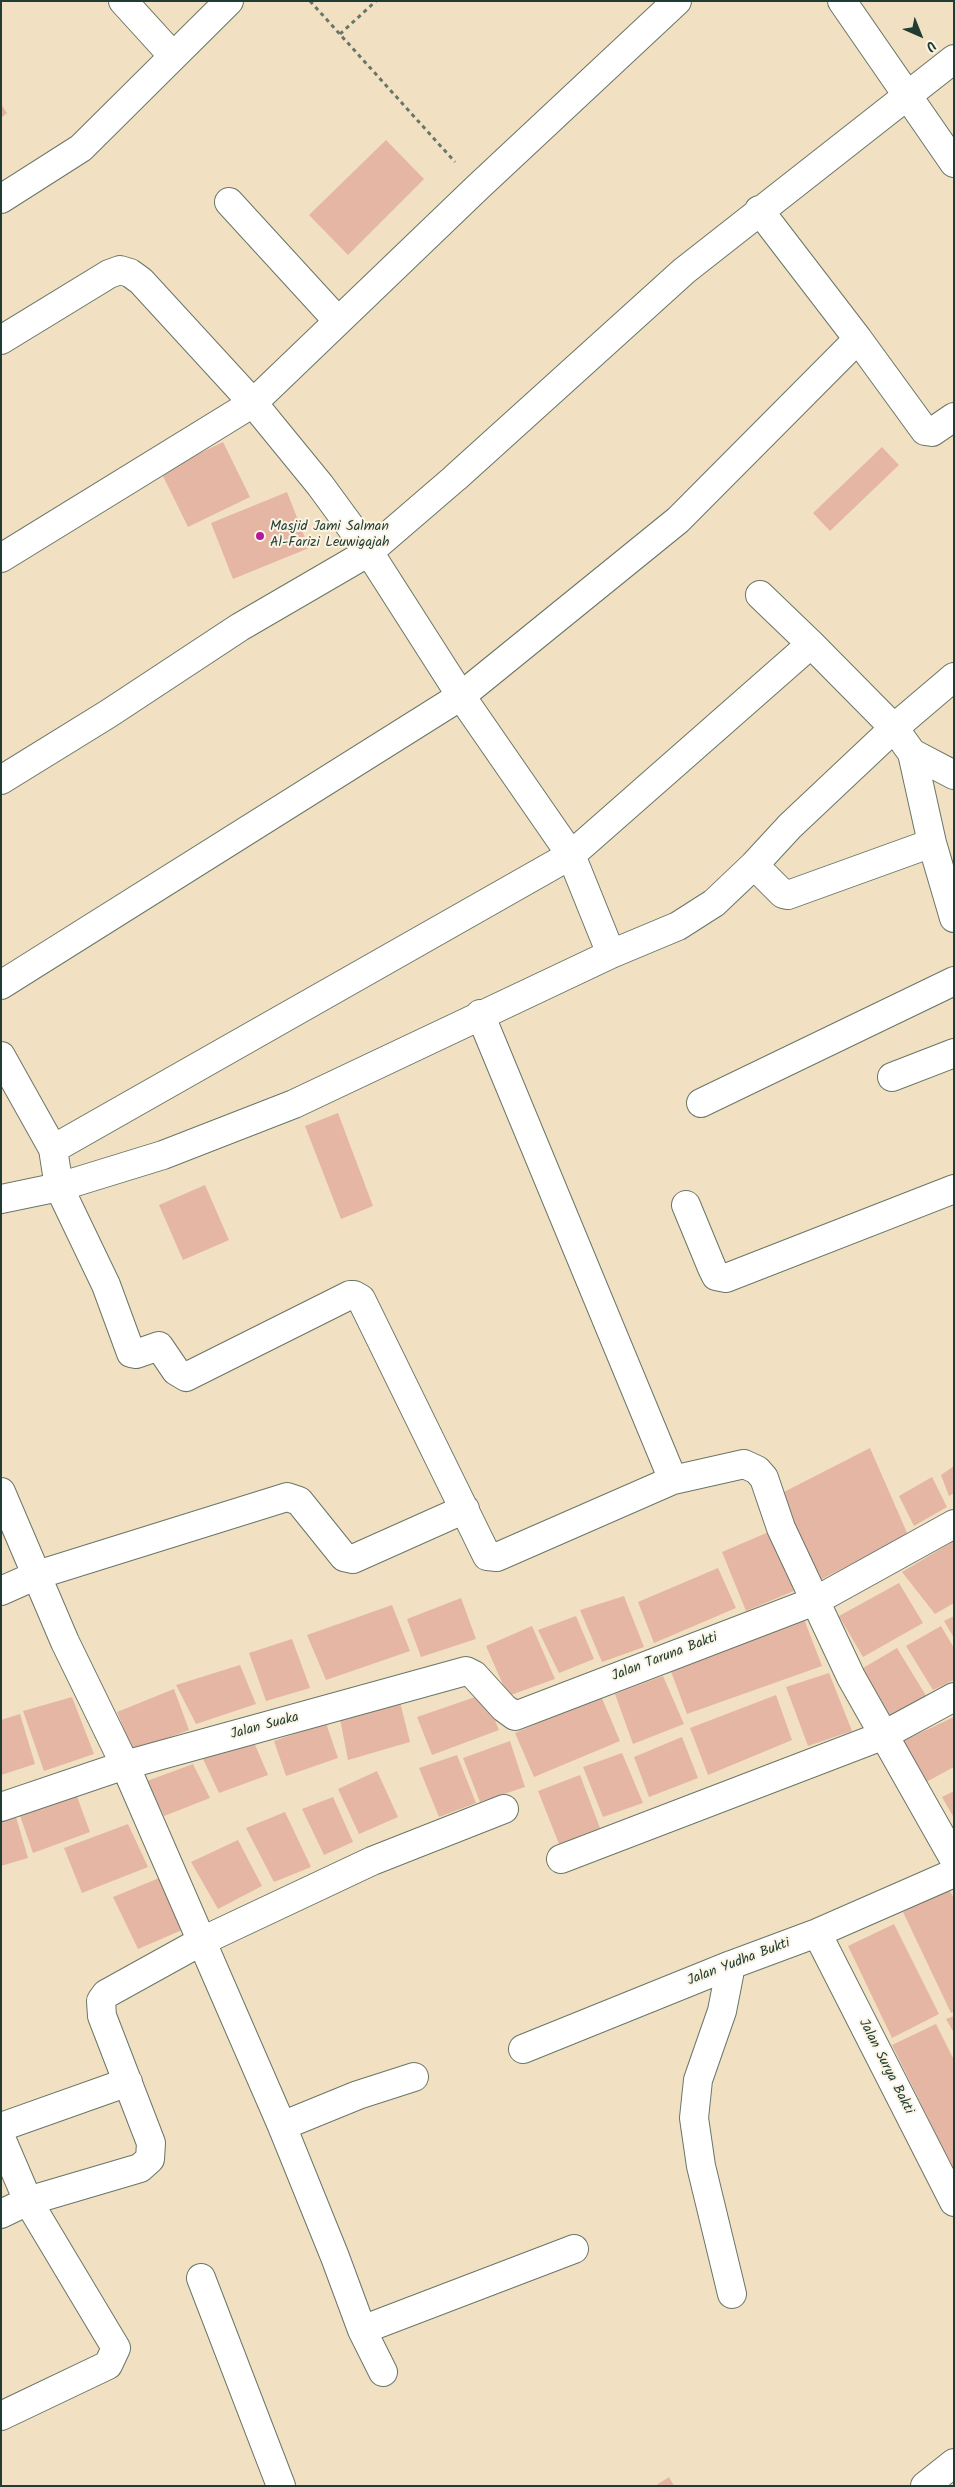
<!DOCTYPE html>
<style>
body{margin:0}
#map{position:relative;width:955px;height:2487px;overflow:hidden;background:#f2e0c2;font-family:Kalam,sans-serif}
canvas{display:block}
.frame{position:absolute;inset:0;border:2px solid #1f3d34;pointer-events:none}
.north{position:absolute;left:895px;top:10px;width:50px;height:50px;-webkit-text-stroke:4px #fcf5e5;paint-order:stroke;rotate:136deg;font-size:14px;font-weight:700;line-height:20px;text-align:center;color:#1f3d34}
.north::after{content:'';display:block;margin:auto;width:18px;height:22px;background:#1f3d34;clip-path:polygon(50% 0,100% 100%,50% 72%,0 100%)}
</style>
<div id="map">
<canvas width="955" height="2487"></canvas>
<div class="frame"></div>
<div class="north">U</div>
</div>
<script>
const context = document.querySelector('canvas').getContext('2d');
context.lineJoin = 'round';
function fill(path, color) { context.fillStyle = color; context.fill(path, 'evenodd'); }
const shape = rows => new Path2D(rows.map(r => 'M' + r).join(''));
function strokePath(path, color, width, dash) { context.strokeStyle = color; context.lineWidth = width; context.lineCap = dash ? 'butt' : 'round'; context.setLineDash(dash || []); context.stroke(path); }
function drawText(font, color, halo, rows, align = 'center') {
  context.font = font + ' Kalam,sans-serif'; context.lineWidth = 4; context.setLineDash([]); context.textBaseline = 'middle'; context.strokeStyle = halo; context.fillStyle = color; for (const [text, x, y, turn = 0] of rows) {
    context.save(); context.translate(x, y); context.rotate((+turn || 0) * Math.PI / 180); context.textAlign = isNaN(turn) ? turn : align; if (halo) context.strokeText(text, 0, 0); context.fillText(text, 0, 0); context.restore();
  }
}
fill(shape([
 [1,104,7,113,1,118],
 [386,140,424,179,348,255,309,215],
 [223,442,250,497,188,527,161,472],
 [882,447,899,465,830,531,813,513],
 [287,492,309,548,233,579,211,523],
 [338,1113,373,1206,341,1219,305,1126],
 [205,1185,229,1240,183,1260,159,1205],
 [870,1448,908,1535,818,1581,780,1494],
 [954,1466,954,1493,949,1496,941,1475],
 [932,1477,947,1507,914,1526,899,1496],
 [771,1531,794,1591,746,1611,722,1552],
 [954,1541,954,1603,935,1614,902,1572],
 [718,1568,736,1608,654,1643,638,1602],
 [899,1583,923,1623,863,1657,839,1616],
 [624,1596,644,1647,602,1662,580,1610],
 [461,1598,476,1639,421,1657,407,1619],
 [392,1605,410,1651,326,1680,307,1635],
 [576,1616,594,1659,559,1673,538,1630],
 [954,1616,954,1638,944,1621],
 [804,1619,822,1666,687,1714,670,1669],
 [532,1626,555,1679,508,1696,486,1646],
 [941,1626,954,1648,954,1680,933,1690,906,1646],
 [292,1639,310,1688,266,1701,249,1653],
 [897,1648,928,1699,886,1721,858,1671],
 [240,1665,256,1704,196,1724,176,1685],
 [829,1673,852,1731,808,1746,786,1687],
 [663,1676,684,1724,633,1744,615,1694],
 [174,1689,189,1730,133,1751,117,1712],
 [484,1694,499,1730,432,1755,417,1717],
 [776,1695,792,1740,708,1775,690,1728],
 [601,1696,620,1741,534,1777,515,1733],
 [72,1697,94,1754,44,1771,23,1711],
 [400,1702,410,1742,348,1760,340,1719],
 [20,1714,35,1764,1,1775,1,1720],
 [954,1717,954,1767,926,1782,903,1741],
 [326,1723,338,1758,286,1776,274,1741],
 [682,1737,698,1778,649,1797,634,1757],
 [253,1740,268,1775,219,1793,203,1759],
 [510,1741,525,1787,480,1802,463,1758],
 [622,1753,643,1803,603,1817,583,1767],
 [457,1755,476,1803,439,1817,419,1768],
 [193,1764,210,1798,164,1816,147,1781],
 [377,1771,398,1817,359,1834,338,1789],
 [580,1775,600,1828,559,1844,538,1791],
 [75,1791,90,1832,33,1853,18,1810],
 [954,1791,954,1818,942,1797],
 [333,1797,353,1842,324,1855,302,1809],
 [14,1810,28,1858,1,1866,1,1814],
 [285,1812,311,1867,274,1882,246,1828],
 [128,1824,148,1867,82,1893,64,1848],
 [238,1840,262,1886,218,1909,191,1862],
 [164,1876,189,1927,138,1949,113,1897],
 [949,1889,954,1899,954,2012,951,2013,903,1912],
 [894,1924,939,2014,892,2038,848,1946],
 [954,2016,954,2033,946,2019],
 [936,2024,954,2060,954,2171,892,2045],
 [669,2477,674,2486,655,2486]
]), '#e6b6a4');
const street = shape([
 [123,1,173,56],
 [842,1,954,163],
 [1,199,81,148,229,1],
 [229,202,338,321],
 [858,339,925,431,932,432,954,417],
 [1,340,109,274,120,270,130,273,141,281,253,403,320,485,369,552,461,696,571,855,611,954],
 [1,558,253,403,478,187,677,1],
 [760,595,811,644],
 [954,775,912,753,932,843,954,918],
 [1,780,108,714,240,627,369,552,455,478,684,271,954,59],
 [754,865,783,894,788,895,932,843],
 [1,985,461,696,678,520,858,339,759,210],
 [480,1014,673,1480],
 [1,1056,53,1149,59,1187,106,1285,131,1353,136,1354,159,1346,176,1371,186,1377,350,1295,354,1295,361,1299,487,1556,497,1557,673,1480,744,1464,757,1470,764,1478,781,1528,851,1677,954,1859],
 [892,1077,954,1053],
 [701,1103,954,981],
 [53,1149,571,855,811,644,894,728,912,753],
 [1,1199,59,1187,163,1155,294,1104,611,954,678,926,714,903,754,865,790,826,894,728,954,677],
 [686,1205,712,1268,716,1276,726,1278,954,1189],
 [1,1492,65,1642,125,1765,282,2126,335,2257,362,2330,574,2249],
 [1,1591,37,1575,287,1497,299,1501,344,1557,353,1559,465,1509],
 [1,1807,125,1765,466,1671,474,1675,504,1708,515,1716,815,1601,954,1524],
 [561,1859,882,1736,954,1697],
 [817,1933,954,2202],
 [731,1965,722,2011,698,2080,694,2118,701,2166,732,2294],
 [523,2049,731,1965,817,1933,954,1873],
 [282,2126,358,2095,414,2077],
 [1,2127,128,2082],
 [1,2138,28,2201,116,2348,108,2365,1,2416],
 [1,2214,28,2201,140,2168,150,2159,151,2143,102,2016,101,2001,106,1994,200,1942,372,1861,504,1809],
 [201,2278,281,2486],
 [362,2330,383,2372]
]);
const secondary = shape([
 [925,2486,954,2463]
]);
strokePath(street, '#697666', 30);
strokePath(secondary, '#697666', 30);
strokePath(shape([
 [310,1,455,162],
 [340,34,376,1]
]), '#697666', 3, [4, 4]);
strokePath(street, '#fff', 28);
strokePath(secondary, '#fff', 28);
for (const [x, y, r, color] of [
 [260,536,5,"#b5179e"]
]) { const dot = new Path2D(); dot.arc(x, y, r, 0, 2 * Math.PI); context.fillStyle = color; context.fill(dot); strokePath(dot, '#fcf5e5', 2); }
drawText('14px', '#1f3d34', '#fcf5e5', [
 ["Masjid Jami Salman",270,528],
 ["Al-Farizi Leuwigajah",270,544]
], 'left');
drawText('14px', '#1f3d34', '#fcf5e5', [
 ["Jalan Taruna Bakti",665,1658,-21],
 ["Jalan Suaka",265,1727,-15],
 ["Jalan Yudha Bukti",739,1963,-21],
 ["Jalan Surya Bakti",885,2067,63]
]);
</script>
